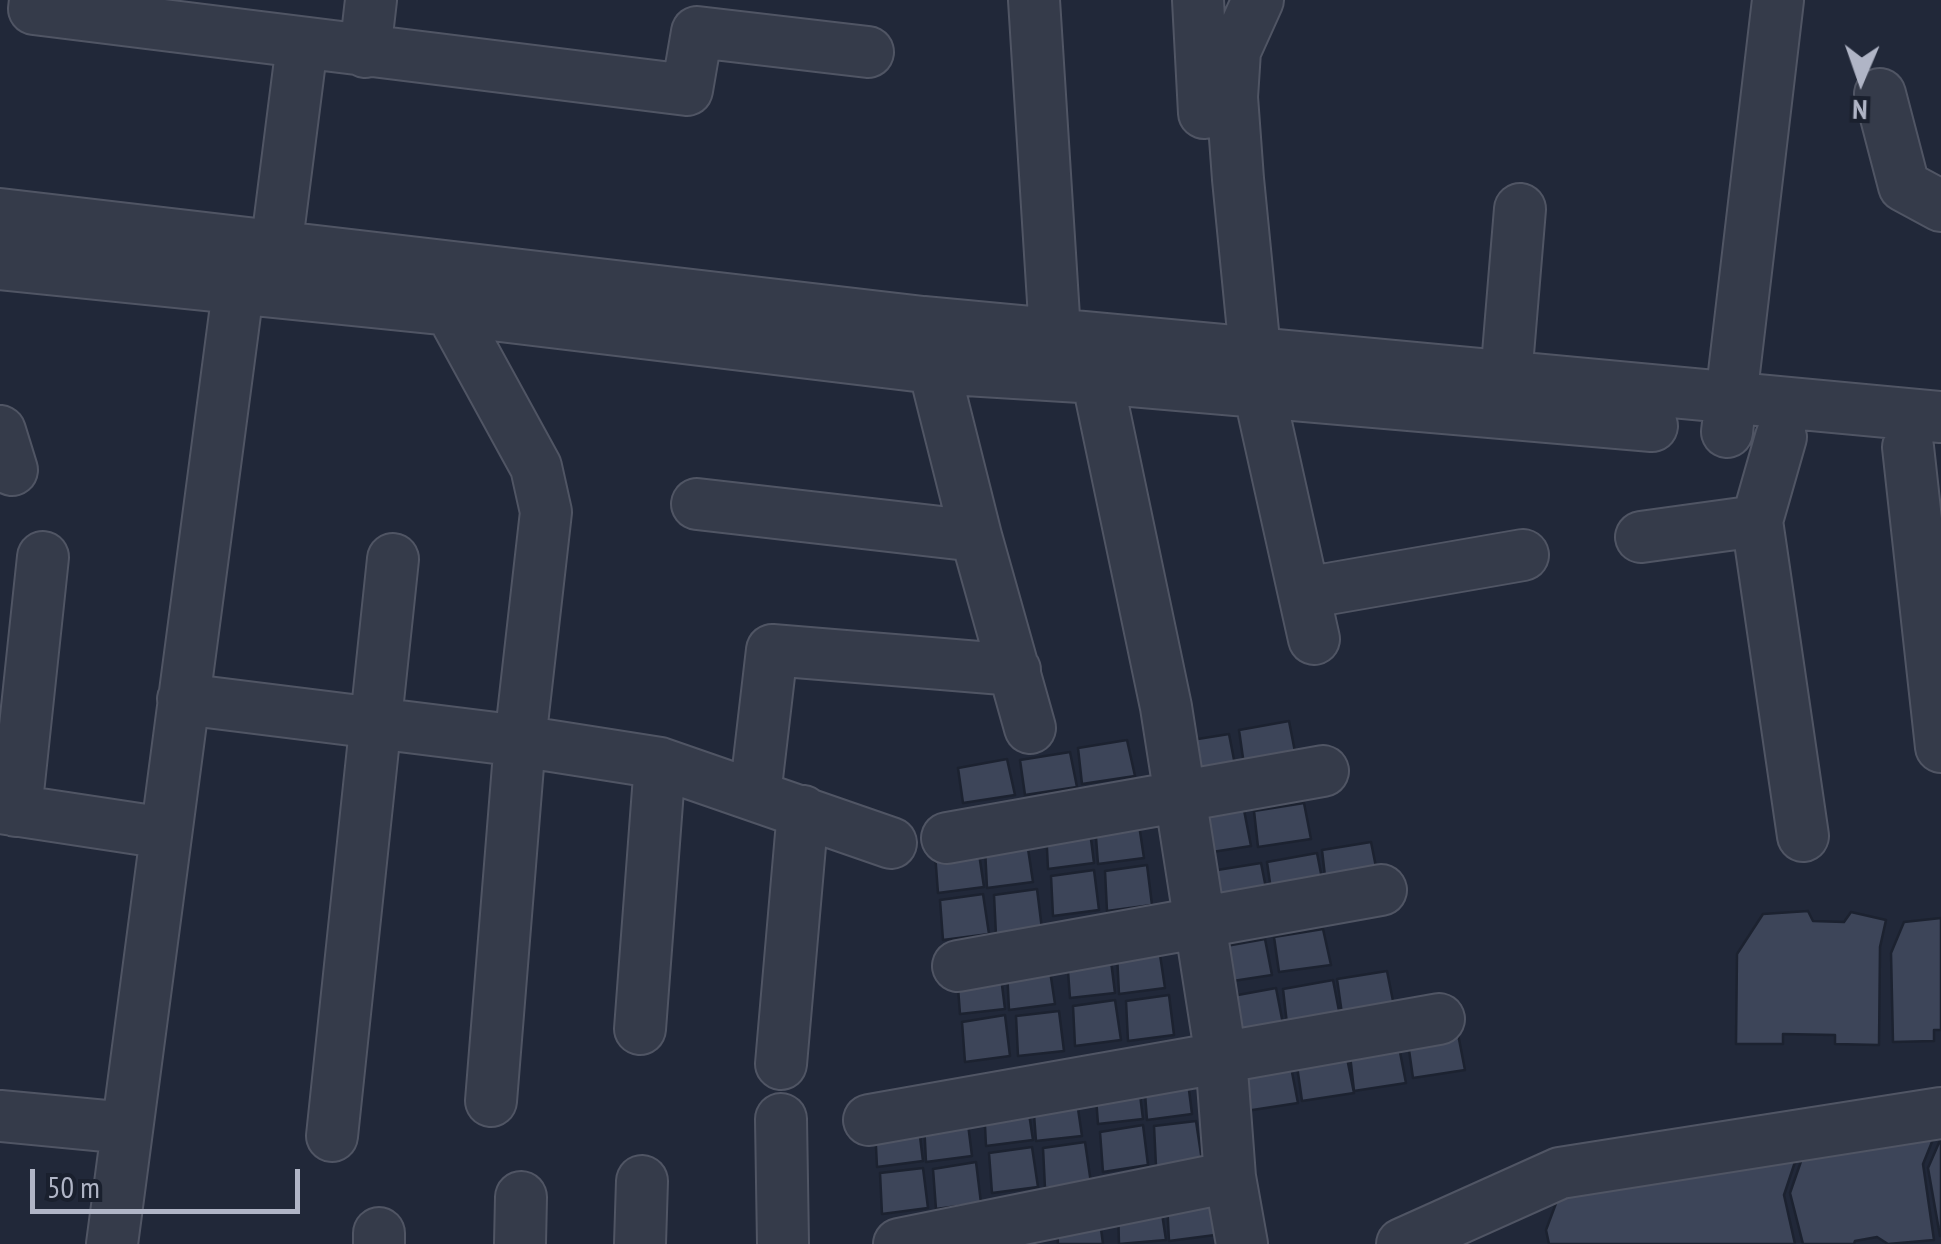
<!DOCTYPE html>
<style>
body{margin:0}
#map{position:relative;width:1941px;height:1244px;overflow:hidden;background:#212839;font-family:"PT Sans Narrow",sans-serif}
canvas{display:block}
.north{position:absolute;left:1811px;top:30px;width:100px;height:100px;-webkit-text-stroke:8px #1a202e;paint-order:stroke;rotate:182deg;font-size:28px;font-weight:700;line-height:40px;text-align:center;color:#b0b5c6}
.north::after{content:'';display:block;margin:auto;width:35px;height:45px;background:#b0b5c6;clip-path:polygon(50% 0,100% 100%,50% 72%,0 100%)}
.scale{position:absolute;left:30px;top:1169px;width:270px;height:45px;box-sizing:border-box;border:5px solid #b0b5c6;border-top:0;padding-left:12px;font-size:30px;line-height:35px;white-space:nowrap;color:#b0b5c6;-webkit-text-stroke:8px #1a202e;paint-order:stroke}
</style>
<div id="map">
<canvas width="1941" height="1244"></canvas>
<div class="north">N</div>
<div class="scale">50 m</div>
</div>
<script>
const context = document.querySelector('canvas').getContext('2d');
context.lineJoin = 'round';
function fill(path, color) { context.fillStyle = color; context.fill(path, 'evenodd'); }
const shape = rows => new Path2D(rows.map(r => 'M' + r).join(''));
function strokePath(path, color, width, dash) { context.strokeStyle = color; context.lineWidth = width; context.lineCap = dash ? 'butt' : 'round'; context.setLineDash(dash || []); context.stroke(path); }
const building = shape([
 [1289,721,1296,757,1244,765,1239,730,1289,721],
 [1229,734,1236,770,1184,777,1179,742,1229,734],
 [1127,740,1135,776,1082,784,1078,748,1127,740],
 [1070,752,1077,787,1025,795,1020,760,1070,752],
 [1007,759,1015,795,963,803,958,768,1007,759],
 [1304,803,1311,839,1258,847,1254,811,1304,803],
 [1244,810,1251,846,1199,854,1195,819,1244,810],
 [1138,818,1144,858,1098,864,1095,824,1138,818],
 [1089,823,1094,863,1048,869,1046,829,1089,823],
 [1027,842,1033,882,987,888,985,848,1027,842],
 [1371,842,1378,877,1326,885,1322,850,1371,842],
 [978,847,984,887,938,893,935,853,978,847],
 [1317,853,1324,889,1272,897,1267,862,1317,853],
 [1261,863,1268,898,1216,906,1211,871,1261,863],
 [1147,865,1152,905,1107,911,1105,871,1147,865],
 [1094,870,1099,910,1053,916,1051,876,1094,870],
 [1037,889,1042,929,996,935,994,895,1037,889],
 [983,894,989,934,943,940,940,900,983,894],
 [1808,911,1813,921,1844,922,1851,912,1886,920,1880,947,1879,1045,1835,1044,1835,1035,1783,1034,1783,1044,1736,1044,1737,954,1763,914,1808,911],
 [1941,918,1941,1030,1934,1030,1934,1041,1893,1042,1891,953,1904,922,1941,918],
 [1323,929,1331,965,1279,972,1274,937,1323,929],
 [1265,939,1272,975,1220,983,1215,948,1265,939],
 [1159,948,1165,988,1119,994,1117,954,1159,948],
 [1110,953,1115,993,1070,998,1067,958,1110,953],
 [1049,964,1055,1004,1009,1010,1007,969,1049,964],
 [1000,969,1005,1009,960,1014,957,974,1000,969],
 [1387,971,1394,1006,1342,1014,1337,979,1387,971],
 [1333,980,1340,1016,1287,1024,1283,989,1333,980],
 [1276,988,1283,1024,1231,1032,1227,997,1276,988],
 [1169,995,1174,1035,1128,1041,1126,1001,1169,995],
 [1115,1000,1121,1040,1075,1046,1073,1006,1115,1000],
 [1059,1011,1064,1051,1018,1056,1016,1016,1059,1011],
 [1005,1015,1010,1056,965,1062,962,1022,1005,1015],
 [1458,1034,1465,1070,1413,1078,1408,1043,1458,1034],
 [1399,1047,1406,1083,1354,1091,1350,1055,1399,1047],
 [1347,1058,1354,1093,1302,1101,1297,1066,1347,1058],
 [1291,1067,1298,1103,1246,1111,1242,1076,1291,1067],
 [1187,1074,1192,1114,1147,1120,1144,1080,1187,1074],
 [1138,1078,1143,1119,1098,1124,1095,1084,1138,1078],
 [1076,1095,1082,1136,1036,1141,1033,1101,1076,1095],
 [1027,1100,1033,1140,986,1146,984,1106,1027,1100],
 [967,1116,972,1156,926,1162,924,1122,967,1116],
 [918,1120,923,1161,877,1167,875,1127,918,1120],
 [1196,1121,1202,1161,1156,1166,1154,1126,1196,1121],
 [1143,1125,1148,1165,1103,1172,1100,1132,1143,1125],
 [1934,1137,1923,1164,1934,1240,1888,1244,1877,1237,1855,1241,1854,1244,1803,1244,1790,1193,1806,1147,1934,1137],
 [1941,1138,1941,1236,1940,1236,1928,1168,1941,1138],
 [1085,1142,1091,1183,1045,1188,1043,1148,1085,1142],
 [1032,1147,1038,1187,992,1193,989,1153,1032,1147],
 [1796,1159,1784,1195,1795,1244,1549,1244,1546,1230,1561,1190,1796,1159],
 [976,1162,981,1203,936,1209,933,1169,976,1162],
 [923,1168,928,1208,882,1214,880,1173,923,1168],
 [1210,1195,1215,1235,1169,1241,1167,1201,1210,1195],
 [1160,1200,1166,1240,1119,1244,1118,1206,1160,1200],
 [1100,1221,1103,1244,1058,1244,1057,1227,1100,1221]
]);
fill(building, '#3d4559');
strokePath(building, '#1c2230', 2.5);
const minor = shape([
 [35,0,34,9,687,90,697,32,868,52],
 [1034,0,1055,333],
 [1198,0,1204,113],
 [1258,0,1235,51,1232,97,1238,179,1259,392,1314,639],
 [365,52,371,0],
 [1880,94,1904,186,1941,206],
 [0,214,923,322,1941,417],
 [0,264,450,310,933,368,1097,378,1652,426],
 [450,310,536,467,546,512,520,741,491,1101],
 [926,337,976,536,1030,728],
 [1097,378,1166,707,1221,1057,1230,1177,1242,1244],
 [1506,378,1520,209],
 [0,431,12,470],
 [1727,432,1778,0],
 [1908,447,1941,747],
 [697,504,976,536],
 [1757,521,1803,836],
 [1641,537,1757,521,1781,437],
 [1305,593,1523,555],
 [183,699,520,741,660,763,891,843],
 [755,795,772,650,1015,670],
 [0,808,165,833],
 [16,811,43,557],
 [947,838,1323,771],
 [958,966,1381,890],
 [640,1029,660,763],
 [781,1064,803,811],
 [0,1116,127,1128],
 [781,1119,783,1244],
 [869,1120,1439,1019],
 [332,1136,393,559],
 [379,1233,379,1244],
 [112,1244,238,291,276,249,302,45],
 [520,1244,521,1197],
 [640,1244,642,1181],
 [899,1244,1230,1177],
 [1402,1244,1560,1173,1941,1113]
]);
strokePath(minor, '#505564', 54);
strokePath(minor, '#353b4a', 50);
</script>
